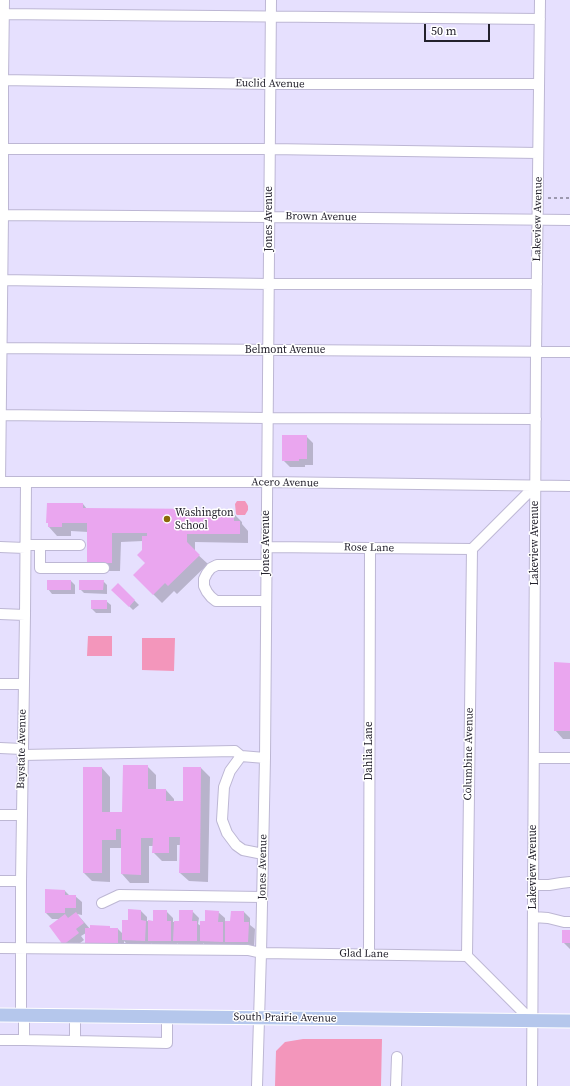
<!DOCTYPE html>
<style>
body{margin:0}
#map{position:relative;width:570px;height:1086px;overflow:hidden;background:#e6e0fe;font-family:"Source Serif 4",serif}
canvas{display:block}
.scale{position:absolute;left:424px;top:24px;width:66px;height:18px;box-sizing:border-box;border:2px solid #23212c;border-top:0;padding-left:5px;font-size:12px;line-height:14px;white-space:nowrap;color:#23212c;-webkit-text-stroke:3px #fff;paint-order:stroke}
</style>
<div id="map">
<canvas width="570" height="1086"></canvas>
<div class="scale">50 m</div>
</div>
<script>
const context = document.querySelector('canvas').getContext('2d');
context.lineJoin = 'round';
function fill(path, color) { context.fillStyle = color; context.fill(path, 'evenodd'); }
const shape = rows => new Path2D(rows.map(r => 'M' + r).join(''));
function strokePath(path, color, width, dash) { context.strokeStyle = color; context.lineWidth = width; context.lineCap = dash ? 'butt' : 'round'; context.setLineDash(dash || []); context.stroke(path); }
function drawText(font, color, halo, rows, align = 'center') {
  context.font = font + ' "Source Serif 4",serif'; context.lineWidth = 3; context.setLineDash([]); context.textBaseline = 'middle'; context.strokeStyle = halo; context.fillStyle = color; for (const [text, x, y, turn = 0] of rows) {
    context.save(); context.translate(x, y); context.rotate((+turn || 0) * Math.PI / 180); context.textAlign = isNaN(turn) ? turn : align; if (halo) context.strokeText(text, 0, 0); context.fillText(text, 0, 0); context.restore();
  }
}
fill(shape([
 [237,501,245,501,247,504,248,506,248,510,245,515,237,515,236,514,235,504],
 [88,636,112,636,112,656,87,656],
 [142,638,175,638,174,671,142,670],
 [303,1039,382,1039,381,1086,275,1086,276,1051,285,1042]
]), '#f396bb');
fill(shape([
 [306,436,313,443,313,465,305,465,305,467,290,467,283,460],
 [83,504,87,509,210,510,213,513,233,513,242,522,242,524,248,531,248,543,195,542,195,552,208,564,177,594,174,591,162,603,134,575,147,563,143,550,143,541,121,542,120,571,97,571,88,532,71,531,71,536,57,536,49,527],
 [71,581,75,585,75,594,52,594,48,589],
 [103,581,107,585,107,594,84,593,80,589],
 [118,584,139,605,133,610,113,590],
 [106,601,111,605,111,613,96,613,92,609],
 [570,664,570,739,563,739,555,730],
 [147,766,156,775,156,790,166,790,174,799,174,802,184,802,201,768,210,777,208,882,189,881,180,873,180,845,177,845,177,861,162,861,153,852,153,846,149,846,149,883,130,883,122,874,122,848,110,848,110,882,92,881,84,873,102,768,110,777,110,813,123,813],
 [65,891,70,896,75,896,82,902,82,915,77,914,91,930,109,927,111,929,118,929,123,934,129,921,141,911,147,917,147,921,154,922,166,911,173,918,173,922,180,922,192,911,199,918,198,924,201,926,218,912,225,918,225,922,231,922,244,912,250,918,250,925,255,929,254,948,232,948,229,944,229,948,207,947,203,943,203,947,181,947,177,943,177,947,155,947,151,943,151,947,129,946,124,941,124,951,86,933,81,936,84,940,70,951,63,945,60,919,52,919,46,913],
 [570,931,570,949,563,942]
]), '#0003');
fill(shape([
 [282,435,307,435,307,459,299,459,299,461,282,461],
 [47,503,83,503,83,508,210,509,210,512,234,512,234,521,240,521,240,534,187,534,187,542,200,555,168,586,165,583,153,595,133,575,145,563,137,555,142,550,142,536,147,536,147,533,112,533,112,563,87,563,87,523,62,523,62,527,48,527,48,523,46,523],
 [47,580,71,580,71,590,47,590],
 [79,580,104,580,103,590,79,590],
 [118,583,135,600,129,607,111,590],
 [91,600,107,600,107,609,91,609],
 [554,662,570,663,570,731,554,731],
 [123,765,148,765,148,789,166,789,166,801,183,801,183,767,201,767,200,873,179,873,180,837,169,837,169,853,152,853,153,838,141,838,141,875,121,874,121,829,116,829,116,840,102,840,102,873,83,873,83,767,102,767,102,812,122,812],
 [45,889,65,890,65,895,76,895,76,908,65,908,65,913,45,913],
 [128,909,141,910,141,920,146,921,145,941,122,940,122,920,128,920],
 [153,910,167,910,167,921,171,921,171,941,148,941,148,920,153,921],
 [179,910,193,910,192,921,197,921,197,941,173,941,174,921,179,921],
 [205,910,219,911,218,922,223,922,223,942,200,941,200,921,205,921],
 [231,911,244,911,244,922,249,922,248,942,225,942,225,921,230,921],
 [76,912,84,923,76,929,79,933,63,945,49,926,65,914,68,918],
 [90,925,110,926,110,928,118,928,118,945,85,944,85,928,90,928],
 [562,930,570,930,570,943,562,943]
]), '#eaa6ef');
const minor = shape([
 [0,14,540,19],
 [0,80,270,84,539,84],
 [0,149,270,149,538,153],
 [0,215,269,217,570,220],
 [0,280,269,284,537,284],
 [0,348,570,352],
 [0,415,267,418,536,419],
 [0,482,266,482,570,486],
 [0,482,3,215,3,80,4,0],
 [25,545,80,545],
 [40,545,40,568,104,568],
 [0,547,25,548],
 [267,547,472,549],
 [266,565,217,565,211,568,207,573,204,579,204,586,207,592,211,597,216,601,266,601],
 [0,614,25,615],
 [0,684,23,684],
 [0,748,22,749],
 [22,755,235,751,241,756,265,758],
 [241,756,230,771,224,787,222,820,227,833,236,845,243,850,263,854],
 [534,758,570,758],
 [0,815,21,815],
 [0,881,21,881],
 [533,885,549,885,561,883,570,882],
 [102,903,119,895,262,897],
 [533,917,548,918,564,922,570,922],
 [0,948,248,950,261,953,467,956],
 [369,955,370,548],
 [21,1015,21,881,25,615,26,482],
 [75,1015,75,1041,167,1043,167,1017],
 [532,1021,467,956,472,549,535,486],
 [0,1040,24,1040,24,1015],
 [24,1040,75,1041],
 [257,1086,261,953,265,758,271,0],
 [396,1086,397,1057],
 [532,1086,536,352,540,0]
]);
const major = shape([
 [0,1015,570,1021]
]);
strokePath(minor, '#bdb7d4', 12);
strokePath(major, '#fff', 15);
strokePath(shape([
 [548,198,570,198]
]), '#848095', 1.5, [3, 3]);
strokePath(minor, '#fff', 10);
strokePath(major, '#b5c7ec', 13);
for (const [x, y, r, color] of [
 [167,519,4,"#8a6908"]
]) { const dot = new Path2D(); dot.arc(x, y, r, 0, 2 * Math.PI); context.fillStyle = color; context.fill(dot); strokePath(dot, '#fff', 1.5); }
drawText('11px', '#23212c', '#fff', [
 ["Euclid Avenue",270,84,1],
 ["Brown Avenue",321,217,1],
 ["Jones Avenue",269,219,-90],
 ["Lakeview Avenue",538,219,-89],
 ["Belmont Avenue",285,350],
 ["Acero Avenue",285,483,1],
 ["Jones Avenue",266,543,-90],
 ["Lakeview Avenue",535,543,-90],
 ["Rose Lane",369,548,1],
 ["Baystate Avenue",22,749,-89],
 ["Dahlia Lane",369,751,-90],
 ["Columbine Avenue",469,754,-89],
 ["Jones Avenue",263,867,-89],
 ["Lakeview Avenue",533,867,-90],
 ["Glad Lane",364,954,1],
 ["South Prairie Avenue",285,1018,1]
]);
drawText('11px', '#23212c', '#fff', [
 ["Washington",175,513],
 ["School",175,526]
], 'left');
</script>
